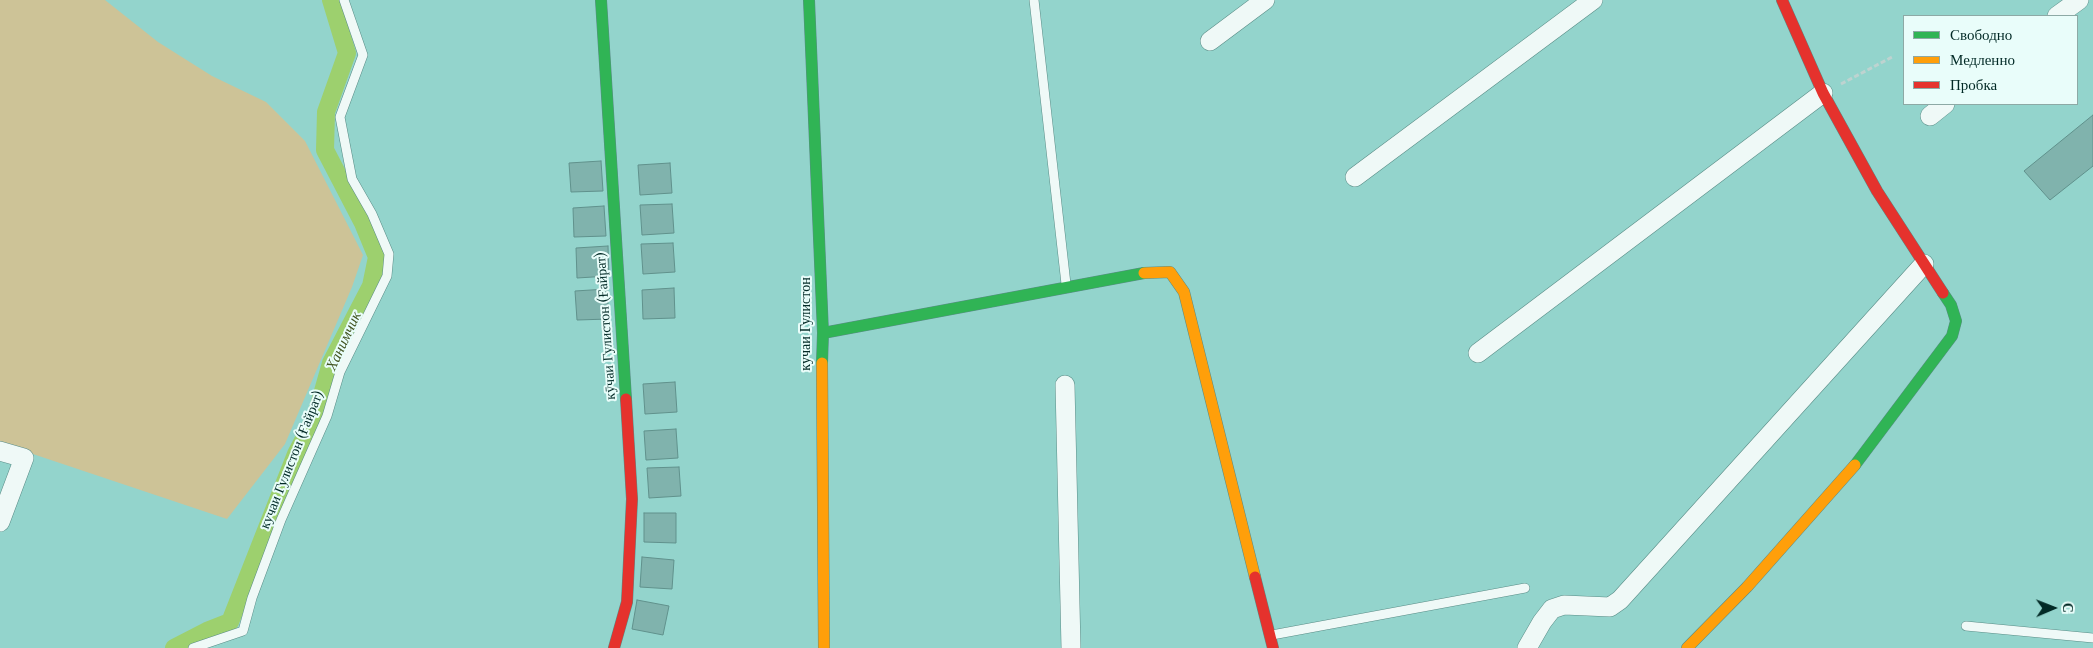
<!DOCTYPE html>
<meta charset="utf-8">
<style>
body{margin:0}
#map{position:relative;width:2093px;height:648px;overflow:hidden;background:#93d4cc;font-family:"Libre Baskerville",serif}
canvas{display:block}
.legend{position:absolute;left:1903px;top:15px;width:175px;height:90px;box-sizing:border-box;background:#e9fdfa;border:1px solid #8da9a5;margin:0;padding:6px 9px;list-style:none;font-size:15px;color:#022a26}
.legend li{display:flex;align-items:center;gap:10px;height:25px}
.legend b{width:25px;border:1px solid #8da9a5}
.north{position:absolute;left:2028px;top:583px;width:50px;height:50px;-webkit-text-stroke:4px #e9fdfa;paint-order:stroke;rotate:89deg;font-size:14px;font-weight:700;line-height:20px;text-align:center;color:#022a26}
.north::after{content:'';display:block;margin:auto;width:18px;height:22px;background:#022a26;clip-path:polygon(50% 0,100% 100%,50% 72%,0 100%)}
</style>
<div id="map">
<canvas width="2093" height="648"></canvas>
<ul class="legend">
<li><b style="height:6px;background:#30b455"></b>Свободно</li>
<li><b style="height:6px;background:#ff9f0a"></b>Медленно</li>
<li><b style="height:6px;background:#e5322d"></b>Пробка</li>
</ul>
<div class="north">С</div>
</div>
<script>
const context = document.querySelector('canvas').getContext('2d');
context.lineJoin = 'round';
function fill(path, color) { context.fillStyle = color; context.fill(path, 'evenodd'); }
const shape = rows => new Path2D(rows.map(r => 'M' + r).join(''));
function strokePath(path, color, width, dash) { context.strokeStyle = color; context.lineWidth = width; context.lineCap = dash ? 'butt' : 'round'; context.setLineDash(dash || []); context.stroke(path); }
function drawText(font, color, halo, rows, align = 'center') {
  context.font = font + ' "Libre Baskerville",serif'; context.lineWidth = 4; context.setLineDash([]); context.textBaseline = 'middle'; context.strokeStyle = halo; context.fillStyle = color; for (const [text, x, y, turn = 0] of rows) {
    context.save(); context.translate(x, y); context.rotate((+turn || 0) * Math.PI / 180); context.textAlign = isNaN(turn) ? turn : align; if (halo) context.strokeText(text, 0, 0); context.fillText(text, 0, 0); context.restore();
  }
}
fill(shape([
 [0,0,105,0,158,42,212,76,266,102,305,141,363,255,352,287,285,444,227,519,0,443]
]), '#cdc397');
strokePath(shape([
 [174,648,207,631,230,622,296,454,316,416,331,363,371,286,377,257,363,223,325,150,326,112,347,53,331,0]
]), '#9dd06e', 18);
const building = shape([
 [2093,115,2093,166,2050,200,2024,171,2093,115],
 [601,161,603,191,571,192,569,163,601,161],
 [670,163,672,193,640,195,638,165,670,163],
 [672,204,674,233,642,235,640,205,672,204],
 [604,206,606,236,574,237,573,208,604,206],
 [673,243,675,272,643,274,641,244,673,243],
 [608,246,609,276,577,278,576,248,608,246],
 [674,288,675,318,643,319,642,290,674,288],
 [607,289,609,319,577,320,575,291,607,289],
 [675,382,677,412,645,414,643,384,675,382],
 [676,429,678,458,646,460,644,431,676,429],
 [679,467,681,496,649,498,647,468,679,467],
 [644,513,676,513,676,543,644,542,644,513],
 [642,557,674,560,672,589,640,587,642,557],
 [637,600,669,606,663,635,632,629,637,600]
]);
fill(building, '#80b3ad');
strokePath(building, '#60918c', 1);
const lane = shape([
 [1034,0,1066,284],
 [1966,626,2093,638],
 [1272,635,1525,588],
 [193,648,243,631,252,598,281,520,327,416,340,372,387,276,389,254,372,214,352,179,340,117,363,55,344,0]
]);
const street = shape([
 [2057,16,2079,0],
 [1210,41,1265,0],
 [1930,116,1945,104],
 [1355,177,1593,0],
 [1478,353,1823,93],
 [1065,385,1071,648],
 [0,451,24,458,0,522],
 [1527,648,1542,622,1552,609,1564,605,1610,607,1620,600,1924,264]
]);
const fast = shape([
 [601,0,626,399],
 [809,0,823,333,822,363],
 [823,333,1144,273],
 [1855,465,1952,336,1956,321,1951,305,1943,293]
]);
const slow = shape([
 [1144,273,1170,272,1184,292,1255,577],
 [822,363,824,648],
 [1687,648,1747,587,1855,465]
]);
const jam = shape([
 [1782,0,1823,93,1877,191,1943,293],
 [1255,577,1273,648],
 [614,648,627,602,632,499,626,399]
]);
strokePath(lane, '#598c86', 10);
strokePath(street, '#598c86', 20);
strokePath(fast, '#598c86', 12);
strokePath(slow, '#598c86', 12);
strokePath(jam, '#598c86', 12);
strokePath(shape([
 [1841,84,1894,56]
]), '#bed3d0', 3, [5, 2.5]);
strokePath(lane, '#eff9f7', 9);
strokePath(street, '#eff9f7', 19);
strokePath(fast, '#30b455', 11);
strokePath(slow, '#ff9f0a', 11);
strokePath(jam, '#e5322d', 11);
drawText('14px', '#022a26', '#e9fdfa', [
 ["кучаи Гулистон",806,324,-90],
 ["кӯчаи Гулистон (Ғайрат)",606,326,-94],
 ["кучаи Гулистон (Ғайрат)",292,460,-68]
]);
drawText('italic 15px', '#425420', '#e9fdfa', [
 ["Ханимчик",344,341,-65]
]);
</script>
